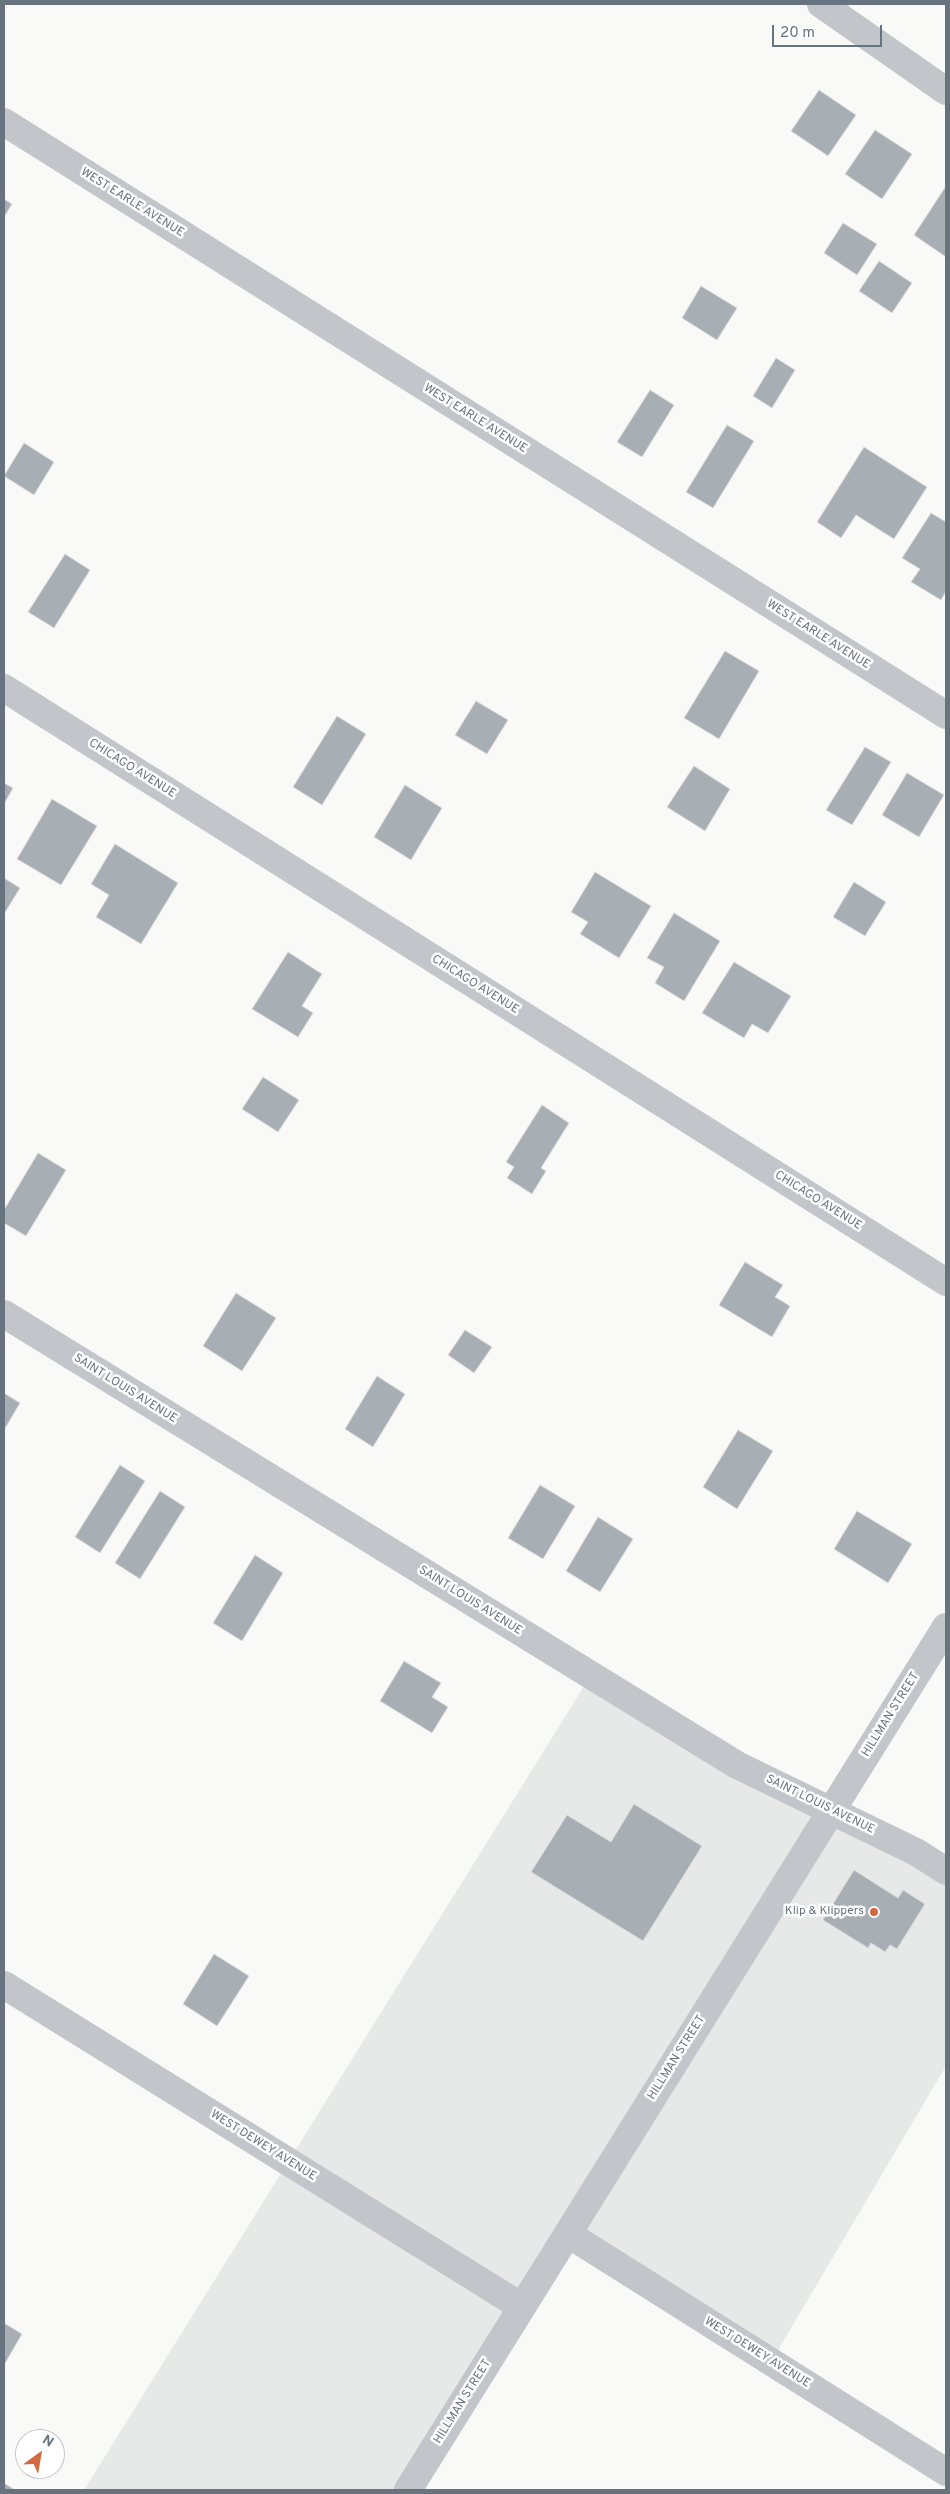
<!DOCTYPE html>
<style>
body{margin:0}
#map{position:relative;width:950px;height:2494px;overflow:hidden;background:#f9f9f8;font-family:Overpass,sans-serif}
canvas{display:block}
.frame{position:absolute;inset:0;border:5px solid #67747f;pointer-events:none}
.north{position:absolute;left:15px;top:2429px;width:50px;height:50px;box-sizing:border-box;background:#fff;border:1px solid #c2c7cc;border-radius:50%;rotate:32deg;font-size:14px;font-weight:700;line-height:20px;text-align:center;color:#67747f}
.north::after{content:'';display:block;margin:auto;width:18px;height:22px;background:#d2693f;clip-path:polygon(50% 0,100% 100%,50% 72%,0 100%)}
.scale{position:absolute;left:772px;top:25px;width:110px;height:22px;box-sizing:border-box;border:2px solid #67747f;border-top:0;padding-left:6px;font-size:15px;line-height:18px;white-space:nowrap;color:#67747f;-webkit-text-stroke:4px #fff;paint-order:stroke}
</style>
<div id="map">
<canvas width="950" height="2494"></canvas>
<div class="frame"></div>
<div class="north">N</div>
<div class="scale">20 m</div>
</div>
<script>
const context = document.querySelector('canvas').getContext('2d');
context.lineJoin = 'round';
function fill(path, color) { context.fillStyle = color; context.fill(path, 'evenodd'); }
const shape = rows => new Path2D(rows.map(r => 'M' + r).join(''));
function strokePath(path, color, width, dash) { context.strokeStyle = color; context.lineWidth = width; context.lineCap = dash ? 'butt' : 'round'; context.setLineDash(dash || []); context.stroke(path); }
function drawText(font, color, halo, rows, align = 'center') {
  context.font = font + ' Overpass,sans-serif'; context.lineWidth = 5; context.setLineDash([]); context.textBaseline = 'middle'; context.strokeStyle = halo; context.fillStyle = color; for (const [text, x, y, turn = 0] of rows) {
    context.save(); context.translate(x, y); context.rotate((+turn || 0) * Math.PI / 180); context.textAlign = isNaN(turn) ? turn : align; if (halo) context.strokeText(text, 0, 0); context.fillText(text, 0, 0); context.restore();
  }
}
fill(shape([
 [591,1675,946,1871,946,2066,771,2362,568,2234,408,2490,84,2490]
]), '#e7e8e8');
const building = shape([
 [819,90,856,115,828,156,791,131,819,90],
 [875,130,912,154,882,199,845,174,875,130],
 [946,186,946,257,914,235,946,186],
 [4,199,12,204,4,217,4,199],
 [843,223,877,244,857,275,824,253,843,223],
 [879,261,912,283,892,313,859,291,879,261],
 [701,286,737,308,717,340,682,318,701,286],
 [776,358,795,370,772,408,753,396,776,358],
 [650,390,674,405,642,457,617,442,650,390],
 [727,425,754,441,713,508,686,492,727,425],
 [24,443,54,462,34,495,4,476,24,443],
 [864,447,927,487,894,539,856,515,841,538,817,522,864,447],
 [931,513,946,522,946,591,941,600,911,582,920,569,902,558,931,513],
 [65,554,90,570,54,628,28,612,65,554],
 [725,651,759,671,719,739,684,718,725,651],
 [476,701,508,720,487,754,455,735,476,701],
 [337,716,366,734,322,805,293,787,337,716],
 [865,747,891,762,852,825,826,810,865,747],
 [694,766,730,789,705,831,667,807,694,766],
 [907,773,944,795,919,837,882,815,907,773],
 [4,783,13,788,4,804,4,783],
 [405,785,442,808,411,860,374,837,405,785],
 [52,799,97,826,61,885,17,859,52,799],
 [115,844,178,883,141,944,96,917,109,895,91,884,115,844],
 [595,872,651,906,619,958,580,934,588,922,571,912,595,872],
 [4,878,20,888,4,914,4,878],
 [854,882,886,902,865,936,833,917,854,882],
 [674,913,720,941,684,1001,655,983,664,967,647,958,674,913],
 [288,952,322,974,302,1006,313,1013,298,1037,252,1009,288,952],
 [734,962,791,996,768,1033,752,1024,744,1038,702,1013,734,962],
 [263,1077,299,1100,278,1132,242,1109,263,1077],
 [542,1105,569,1123,541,1168,546,1171,532,1194,507,1178,514,1167,506,1162,542,1105],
 [38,1153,66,1170,26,1236,4,1223,4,1210,38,1153],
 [745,1262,783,1285,775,1297,790,1306,772,1337,719,1305,745,1262],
 [236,1293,276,1318,242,1371,203,1346,236,1293],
 [465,1330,492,1347,474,1373,448,1355,465,1330],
 [377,1376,405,1394,373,1447,345,1429,377,1376],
 [4,1393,20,1403,4,1430,4,1393],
 [738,1430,773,1451,737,1509,703,1487,738,1430],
 [120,1465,145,1481,100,1553,75,1537,120,1465],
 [540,1485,575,1506,543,1559,508,1538,540,1485],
 [160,1491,185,1507,140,1579,115,1563,160,1491],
 [857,1511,912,1544,888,1583,834,1549,857,1511],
 [598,1517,633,1539,600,1592,566,1571,598,1517],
 [255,1555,283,1573,242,1641,213,1623,255,1555],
 [404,1661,441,1683,432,1697,448,1707,432,1733,380,1701,404,1661],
 [634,1804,702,1846,643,1941,531,1872,567,1815,611,1842,634,1804],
 [854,1870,898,1898,903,1890,925,1904,897,1949,890,1945,885,1952,871,1943,868,1948,823,1920,854,1870],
 [214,1954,249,1976,217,2026,183,2004,214,1954],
 [4,2323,22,2334,4,2365,4,2323],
 [4,2483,15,2490,4,2490,4,2483]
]);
fill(building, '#a7aeb4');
strokePath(building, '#dbdbda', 1);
strokePath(shape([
 [821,4,946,91],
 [4,122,946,715],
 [4,688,946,1282],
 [4,1314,737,1765,916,1852,946,1871],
 [4,1985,522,2307],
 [568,2234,946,2472],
 [408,2490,946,1627]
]), '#c2c5c9', 28);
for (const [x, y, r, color] of [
 [874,1912,5,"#d2693f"]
]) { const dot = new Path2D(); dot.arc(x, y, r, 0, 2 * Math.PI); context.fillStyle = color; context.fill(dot); strokePath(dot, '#fff', 2); }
drawText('12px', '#67747f', '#fff', [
 ["WEST EARLE AVENUE",132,203,32],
 ["WEST EARLE AVENUE",475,419,32],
 ["WEST EARLE AVENUE",818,635,32],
 ["CHICAGO AVENUE",132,769,32],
 ["CHICAGO AVENUE",475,985,32],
 ["CHICAGO AVENUE",818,1201,32],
 ["SAINT LOUIS AVENUE",125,1389,32],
 ["SAINT LOUIS AVENUE",470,1601,32],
 ["HILLMAN STREET",891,1715,-58],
 ["SAINT LOUIS AVENUE",820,1805,26],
 ["HILLMAN STREET",677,2058,-58],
 ["WEST DEWEY AVENUE",263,2146,32],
 ["WEST DEWEY AVENUE",757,2353,32],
 ["HILLMAN STREET",463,2402,-58]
]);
drawText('12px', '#67747f', '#fff', [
 ["Klip & Klippers",864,1912]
], 'right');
</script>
